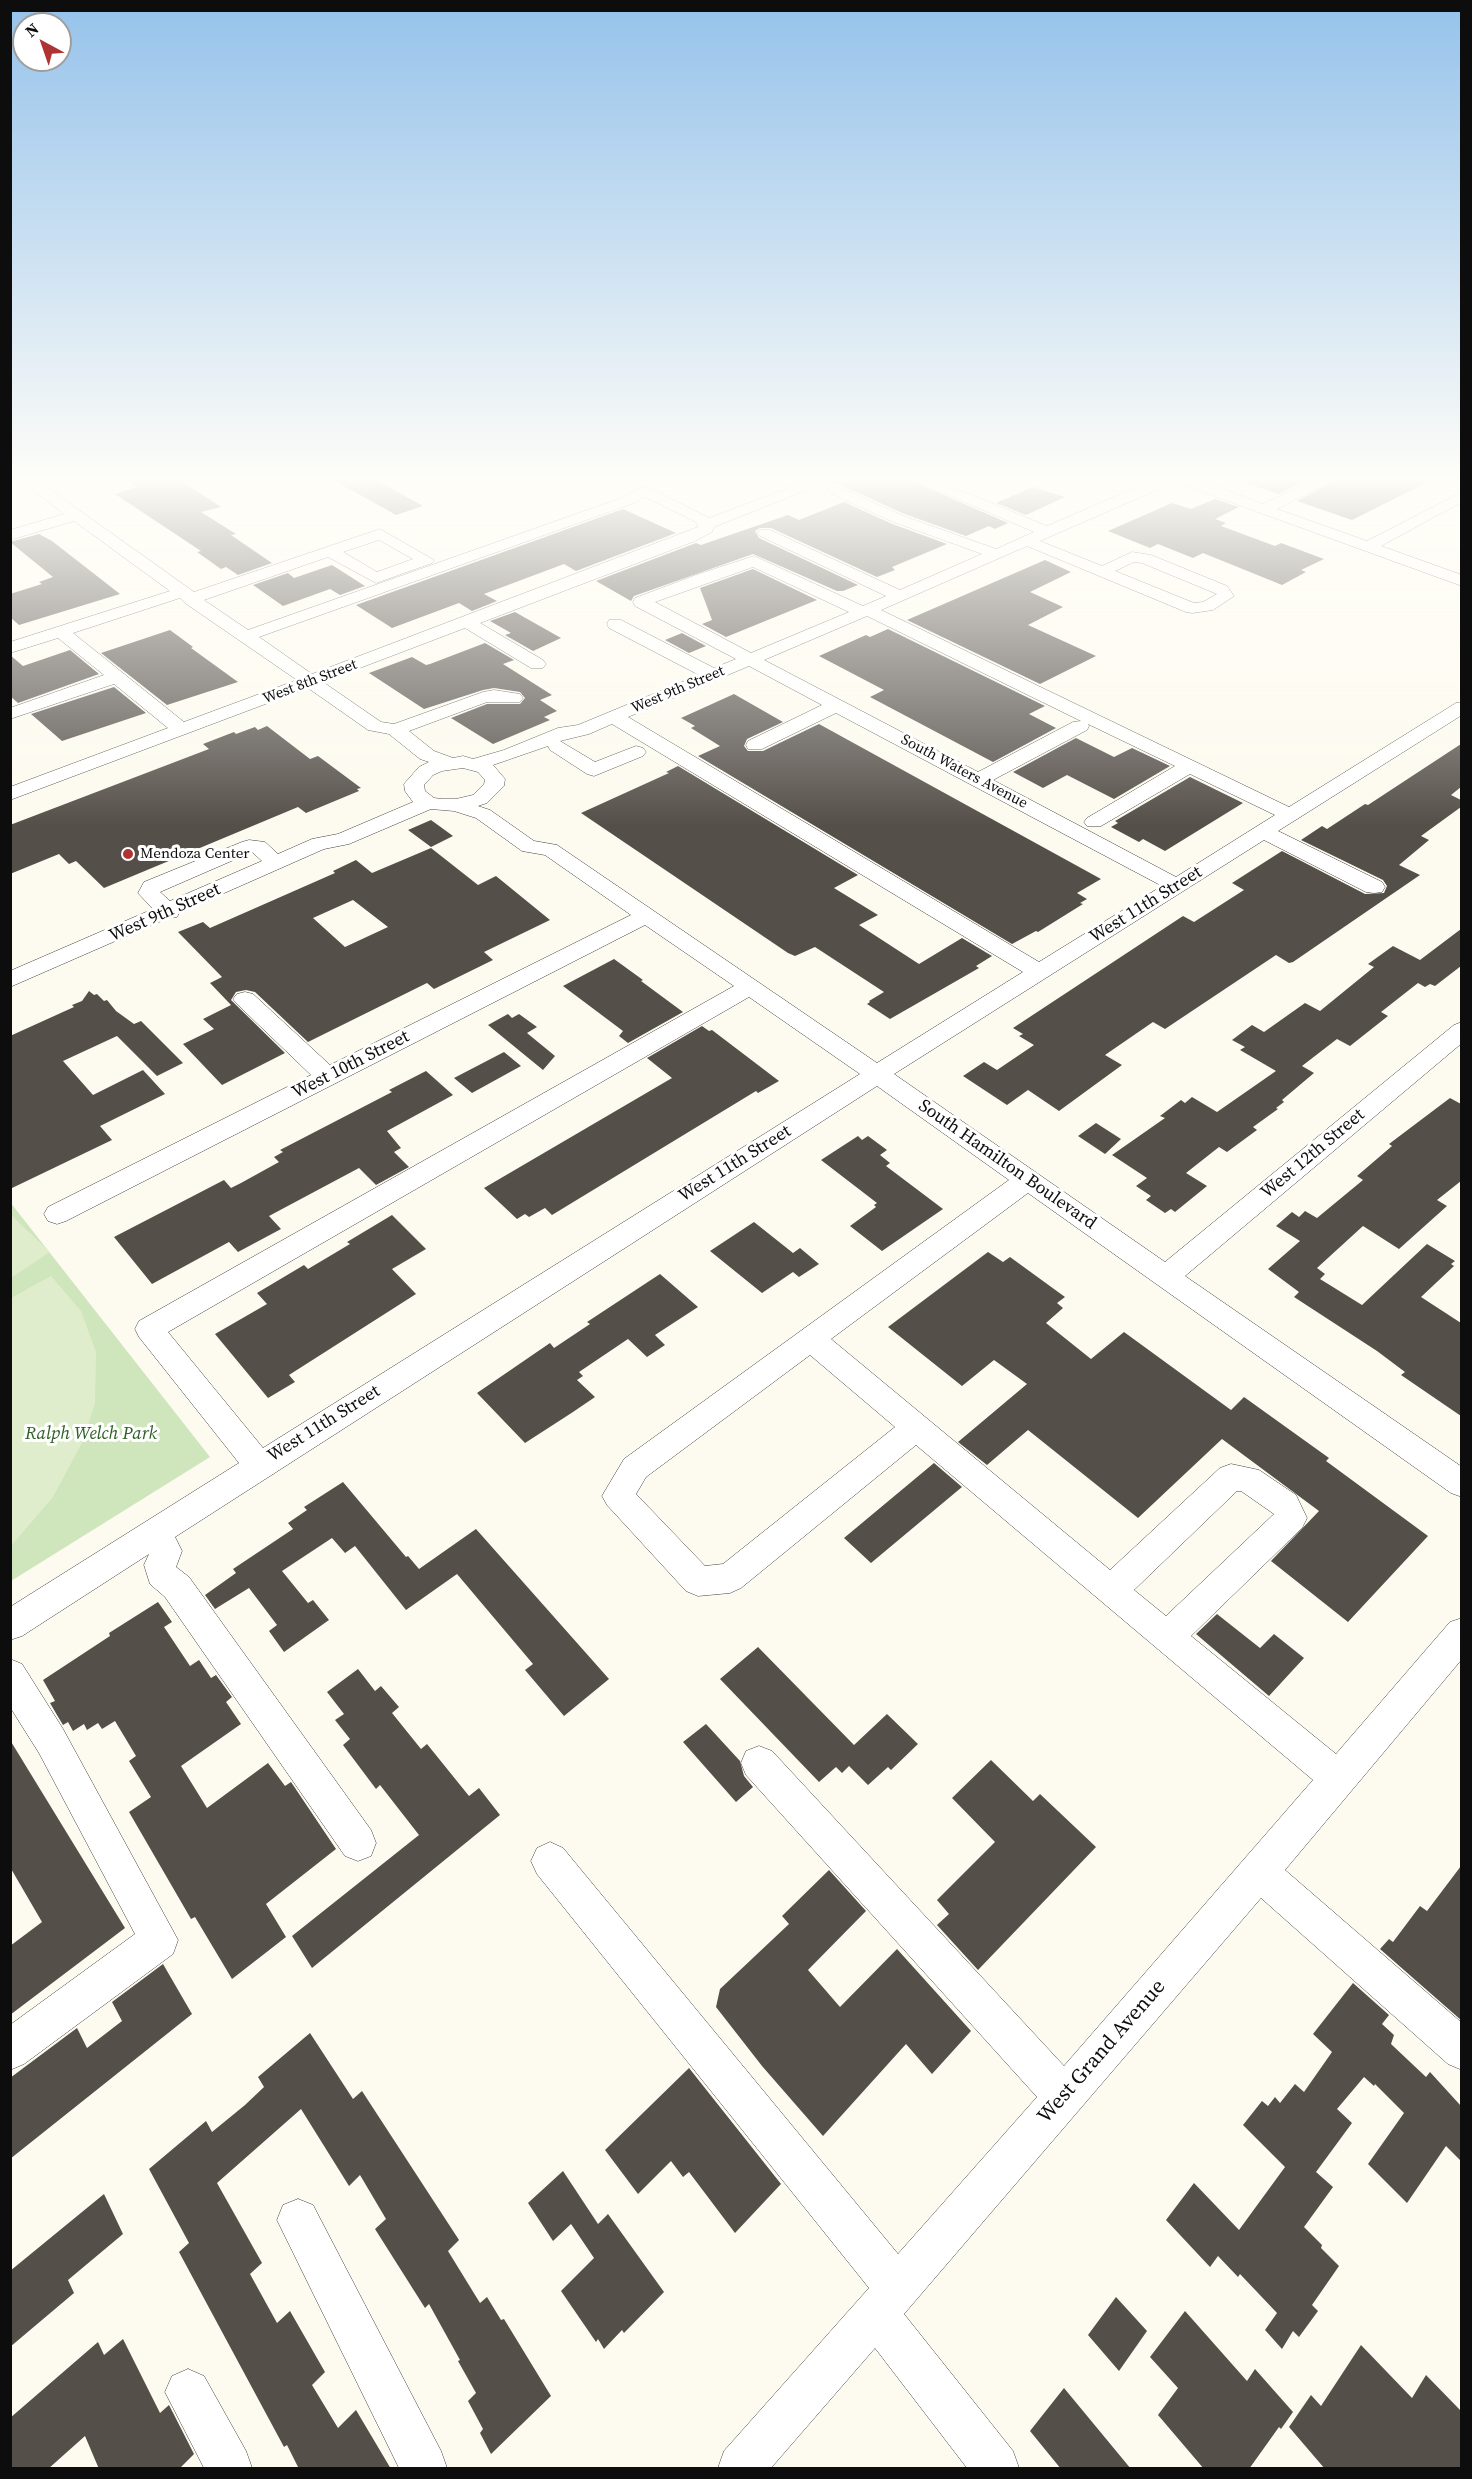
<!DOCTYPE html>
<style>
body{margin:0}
#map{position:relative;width:1472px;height:2479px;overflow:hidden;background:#fdfbef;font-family:"Source Serif 4",serif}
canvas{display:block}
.frame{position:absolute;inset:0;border:12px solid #0d0d0d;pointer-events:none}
.north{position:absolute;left:12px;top:12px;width:60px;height:60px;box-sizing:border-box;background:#fff;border:2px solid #9e9e9e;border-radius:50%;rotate:320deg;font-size:16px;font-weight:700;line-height:24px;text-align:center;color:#0d0d0d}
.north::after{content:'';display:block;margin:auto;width:21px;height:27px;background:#af3333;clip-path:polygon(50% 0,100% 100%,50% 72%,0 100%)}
</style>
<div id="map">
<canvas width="1472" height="2479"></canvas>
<div class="frame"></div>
<div class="north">N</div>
</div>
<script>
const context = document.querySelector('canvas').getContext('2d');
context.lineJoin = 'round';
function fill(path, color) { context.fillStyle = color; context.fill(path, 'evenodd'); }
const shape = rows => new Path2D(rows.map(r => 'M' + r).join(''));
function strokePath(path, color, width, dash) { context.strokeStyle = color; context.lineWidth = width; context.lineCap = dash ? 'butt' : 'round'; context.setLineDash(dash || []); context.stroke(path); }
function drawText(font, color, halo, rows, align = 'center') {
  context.font = font + ' "Source Serif 4",serif'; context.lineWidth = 6; context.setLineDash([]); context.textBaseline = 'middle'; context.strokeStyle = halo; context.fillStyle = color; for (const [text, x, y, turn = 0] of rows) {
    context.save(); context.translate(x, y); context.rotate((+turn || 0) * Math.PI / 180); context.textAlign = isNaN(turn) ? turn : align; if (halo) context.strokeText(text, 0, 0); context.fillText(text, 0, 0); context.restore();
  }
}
fill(shape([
 [10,1202,210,1457,11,1581,10,1581]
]), '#cfe5bc');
fill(shape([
 [10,1214,50,1252,11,1278,10,1278],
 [51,1276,81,1311,96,1352,95,1403,83,1441,53,1497,11,1546,11,1298]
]), '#e0edcc');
fill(shape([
 [123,478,177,478,221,507,201,512,236,534,231,535,272,563,238,575,226,567,221,569,197,552,201,551,115,494,137,487],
 [330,478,372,478,423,506,396,515],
 [839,478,905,478,1008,523,995,529,989,526,966,536,902,513,841,485,831,483],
 [1242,478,1312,478,1278,494,1241,481],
 [1340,478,1436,478,1352,520,1297,501],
 [1033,487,1065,497,1026,515,996,503],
 [1215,499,1239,507,1215,519,1226,523,1221,526,1275,546,1281,543,1324,559,1301,570,1306,572,1282,585,1203,553,1193,558,1158,544,1150,548,1108,531,1172,503,1191,509],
 [844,502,890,523,947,544,892,567,895,570,877,577,771,528,760,528,755,531,759,538,858,585,843,591,837,591,753,554,634,596,631,601,596,581,696,543,701,545,788,515,799,520],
 [623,509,676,533,576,571,564,564,484,594,497,601,472,611,459,603,392,628,356,605],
 [39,534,52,541,120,594,19,625,10,617,10,594,42,584,39,582,53,577,10,542],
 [1045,560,1071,572,1030,592,1063,607,1028,625,1096,656,1040,684,907,620],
 [332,565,365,586,340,595,330,589,283,606,253,585,288,573,294,578],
 [753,569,817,600,726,637,702,624,712,620,700,588],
 [515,612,561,638,533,651,505,635,511,633,490,621],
 [888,629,1045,706,1029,714,1056,728,993,762,870,697,884,690,819,656,866,635,870,637],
 [170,630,193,647,191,648,238,682,167,705,101,653],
 [682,633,706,646,689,653,665,640],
 [485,643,514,660,503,664,552,695,540,700,557,711,544,717,550,720,493,744,451,718,487,704,520,704,525,698,520,692,494,688,483,690,424,709,369,673,412,657,426,665,430,664],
 [70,650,99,674,18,703,10,696,10,655,23,666],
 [114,687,146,713,62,741,31,714],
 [734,694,783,722,747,739,744,746,748,751,763,751,819,724,1101,879,1077,893,1087,899,1080,903,1083,904,1038,932,1036,931,1012,944,698,756,720,746,691,728,695,726,681,718],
 [267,726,310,759,318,756,361,788,357,789,359,791,306,813,298,807,104,888,76,861,69,864,59,854,10,874,10,825,209,749,203,744,234,732,236,734,255,727,258,730],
 [1076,738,1114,757,1132,748,1170,766,1114,799,1067,775,1043,788,1013,772],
 [1461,744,1461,787,1451,795,1461,800,1461,807,1421,836,1429,840,1399,865,1420,875,1293,962,1289,963,1276,955,1165,1029,1153,1022,1105,1055,1122,1065,1059,1111,1028,1090,1007,1105,963,1076,984,1062,997,1070,1034,1045,1019,1036,1023,1034,1013,1028,1183,916,1194,922,1244,890,1232,883,1282,851,1365,894,1384,893,1387,886,1383,880,1301,840,1322,826,1327,829,1365,804,1368,805],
 [678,766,858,875,834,888,878,915,859,925,919,964,962,938,992,956,976,966,979,968,890,1019,867,1004,870,1002,869,1001,884,992,815,947,795,956,788,953,581,813,669,773,666,772],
 [1190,777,1243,803,1165,851,1143,839,1139,842,1111,827,1118,823,1115,821],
 [431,820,453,836,431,847,408,830],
 [431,848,478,885,496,876,550,920,484,952,493,960,434,989,427,983,308,1042,255,992,246,990,236,992,231,1000,285,1053,222,1085,183,1044,214,1029,203,1019,231,1005,210,983,222,977,178,932,203,922,210,928,335,873,333,871,356,860,372,873],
 [353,900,388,927,345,947,313,918],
 [1461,929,1461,966,1435,986,1430,984,1425,987,1418,983,1381,1012,1388,1016,1350,1046,1337,1039,1302,1066,1314,1073,1282,1100,1284,1102,1276,1108,1278,1109,1253,1127,1257,1130,1227,1152,1219,1147,1186,1173,1207,1186,1175,1212,1171,1209,1165,1213,1146,1200,1151,1196,1136,1186,1147,1178,1112,1155,1165,1118,1160,1116,1181,1100,1185,1103,1192,1097,1217,1112,1276,1071,1240,1050,1245,1047,1232,1040,1252,1025,1264,1032,1305,1003,1320,1011,1374,967,1368,964,1393,946,1420,960],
 [614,959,643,980,641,981,683,1012,628,1043,619,1036,623,1031,563,986],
 [89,991,94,995,97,994,104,1001,107,1000,116,1011,134,1024,141,1021,183,1063,157,1076,117,1036,63,1061,93,1095,143,1070,165,1094,100,1126,112,1140,10,1189,10,1036,74,1007,72,1005,82,1001],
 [508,1014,512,1018,519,1014,537,1027,527,1033,555,1056,543,1070,488,1025],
 [702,1026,709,1031,712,1030,779,1081,758,1093,756,1091,552,1215,545,1208,529,1217,525,1214,517,1219,484,1188,672,1078,647,1058],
 [504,1052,521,1066,472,1093,454,1078],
 [426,1071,453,1095,387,1131,401,1148,394,1152,409,1167,376,1185,359,1168,269,1216,281,1229,238,1252,229,1242,152,1284,114,1237,224,1180,231,1188,241,1183,279,1162,274,1157,283,1152,280,1150,392,1092,389,1090],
 [1450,1098,1461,1104,1461,1181,1437,1200,1447,1206,1399,1249,1363,1226,1317,1268,1325,1274,1320,1279,1362,1305,1427,1244,1455,1261,1451,1264,1454,1266,1421,1297,1461,1323,1461,1416,1401,1375,1405,1372,1377,1351,1294,1297,1299,1292,1268,1269,1300,1241,1276,1226,1292,1212,1299,1217,1305,1211,1317,1218,1363,1180,1357,1176,1392,1146,1389,1144],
 [1096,1123,1121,1139,1105,1154,1078,1136],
 [858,1136,862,1140,868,1136,887,1150,880,1155,890,1163,886,1166,943,1209,882,1251,850,1226,876,1207,874,1205,877,1203,821,1160],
 [392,1215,426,1249,392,1269,416,1294,289,1375,295,1382,268,1398,215,1334,267,1304,257,1293,304,1265,308,1269,350,1244,347,1242],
 [754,1222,793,1253,800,1248,819,1264,799,1277,793,1272,762,1293,710,1251],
 [988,1252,1003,1262,1010,1257,1065,1297,1057,1303,1063,1308,1046,1323,1091,1359,1124,1332,1231,1410,1244,1397,1329,1458,1326,1461,1428,1536,1348,1622,1271,1561,1319,1511,1222,1439,1138,1518,1028,1430,987,1465,958,1442,1027,1384,994,1360,962,1386,888,1327],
 [660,1274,698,1307,655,1335,665,1345,647,1357,628,1339,579,1372,583,1376,577,1380,595,1397,573,1412,525,1443,477,1393,550,1343,554,1348,590,1324,587,1322],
 [934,1463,962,1487,871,1563,844,1538],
 [343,1482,406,1557,408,1556,419,1569,476,1529,609,1679,564,1716,525,1670,533,1664,457,1574,406,1610,355,1546,345,1553,332,1538,282,1571,308,1603,313,1600,329,1620,284,1652,269,1631,277,1625,249,1588,215,1609,205,1595,236,1573,233,1569,293,1529,288,1523,307,1510,304,1507],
 [158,1602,172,1622,164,1627,190,1666,199,1660,211,1678,216,1675,232,1697,226,1702,241,1724,181,1766,207,1808,268,1763,285,1786,291,1782,336,1849,266,1904,286,1937,232,1979,195,1917,191,1919,129,1812,151,1797,129,1761,136,1756,115,1721,102,1729,98,1723,87,1730,84,1724,73,1731,68,1722,63,1725,57,1715,50,1703,55,1701,43,1680,110,1636,109,1633],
 [1217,1614,1260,1648,1274,1634,1304,1658,1269,1696,1196,1634],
 [758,1647,854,1745,887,1714,918,1744,891,1770,888,1767,868,1785,849,1766,842,1773,836,1767,819,1782,720,1679],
 [358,1669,375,1691,381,1686,399,1707,392,1713,421,1749,427,1744,469,1796,479,1788,500,1815,312,1968,292,1936,419,1835,380,1785,376,1789,343,1745,350,1739,335,1720,344,1714,327,1692],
 [706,1724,740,1761,744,1776,753,1787,736,1802,683,1742],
 [10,1740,125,1928,10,2015,10,1946,42,1922,10,1867],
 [991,1760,1033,1801,1040,1794,1096,1847,978,1970,937,1925,949,1914,937,1900,995,1842,952,1798],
 [1461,1866,1461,2020,1380,1949,1389,1939,1393,1942,1420,1906,1427,1911],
 [829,1870,866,1911,808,1970,840,2007,897,1949,971,2031,932,2074,906,2044,823,2136,762,2066,716,2007,720,1989,789,1924,782,1916],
 [163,1964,192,2014,10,2159,10,2078,77,2028,87,2048,122,2021,112,2002],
 [1353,1983,1389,2015,1382,2024,1394,2035,1391,2044,1426,2077,1430,2072,1461,2106,1461,2161,1446,2146,1407,2203,1368,2164,1404,2113,1375,2084,1374,2086,1364,2077,1337,2109,1352,2123,1316,2172,1333,2187,1304,2227,1322,2245,1321,2248,1339,2266,1312,2305,1318,2311,1299,2337,1293,2331,1282,2349,1265,2330,1277,2313,1240,2274,1238,2277,1218,2256,1210,2267,1166,2220,1194,2183,1239,2230,1285,2167,1243,2125,1262,2101,1268,2106,1275,2097,1280,2103,1295,2084,1304,2092,1332,2052,1313,2034],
 [310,2033,353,2099,362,2091,459,2240,448,2251,480,2303,487,2297,501,2320,504,2319,551,2396,491,2454,480,2433,483,2429,468,2401,476,2393,458,2361,460,2360,429,2304,425,2308,375,2229,386,2219,360,2175,349,2186,301,2109,217,2183,262,2263,250,2274,277,2323,290,2311,325,2372,312,2385,338,2428,356,2410,391,2469,299,2469,287,2445,284,2447,179,2252,189,2243,149,2169,206,2121,212,2132,245,2105,264,2087,258,2077],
 [689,2068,781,2184,735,2233,689,2172,683,2177,671,2161,638,2194,605,2150],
 [563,2171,598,2224,608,2214,664,2292,624,2333,622,2330,604,2349,598,2339,596,2342,561,2291,594,2258,571,2224,553,2241,528,2203],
 [104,2194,123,2234,68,2280,74,2293,10,2347,10,2271],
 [1116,2297,1147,2331,1119,2371,1088,2335],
 [1185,2311,1247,2381,1255,2369,1293,2412,1281,2429,1279,2427,1249,2469,1204,2469,1158,2415,1178,2388,1150,2357],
 [123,2339,160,2413,169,2405,194,2454,179,2469,99,2469,85,2436,48,2469,10,2469,10,2418,98,2342,104,2355],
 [1361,2345,1412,2398,1426,2375,1461,2411,1461,2469,1325,2469,1289,2427,1311,2395,1321,2406],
 [1064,2388,1131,2469,1061,2469,1030,2431]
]), '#554f4a');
const minor = shape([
 [17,478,34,478,194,592,380,529,434,560,432,563,376,583,328,557,204,600,248,630,624,497,640,488,650,488,709,518,815,478,837,478,714,527,712,532,695,541,480,623,543,660,546,664,543,668,531,668,465,628,323,682,381,722,394,724,483,692,494,690,520,694,523,698,520,702,487,702,409,731,434,751,453,758,463,756,473,759,504,750,558,728,578,725,699,675,609,628,607,624,609,620,621,620,714,668,736,659,635,606,633,602,635,598,696,575,754,556,863,606,886,596,760,536,757,533,760,530,770,530,900,590,982,554,891,521,830,493,828,490,830,487,840,487,901,515,996,549,1034,532,909,478,930,478,1047,526,1158,478,1194,478,1263,504,1318,478,1338,478,1277,509,1367,541,1462,492,1462,502,1381,546,1462,575,1462,586,1175,482,1040,541,1102,566,1132,552,1151,555,1227,586,1234,596,1213,610,1192,613,1186,612,1027,546,881,610,1289,807,1456,703,1462,702,1462,715,1278,831,1382,882,1385,887,1382,892,1374,893,1366,892,1264,840,894,1074,1165,1262,1454,1025,1462,1022,1462,1043,1185,1276,1462,1467,1462,1497,1451,1493,1028,1193,831,1339,1110,1570,1220,1468,1231,1464,1259,1470,1296,1495,1307,1518,1302,1528,1191,1636,1336,1754,1450,1622,1462,1618,1462,1659,1285,1870,1462,2023,1462,2070,1448,2064,1261,1898,904,2314,1013,2451,1019,2468,967,2468,875,2348,771,2468,718,2468,724,2451,869,2288,537,1874,531,1861,537,1848,550,1842,563,1848,898,2254,1037,2097,746,1775,741,1763,746,1751,759,1746,772,1751,1064,2066,1313,1780,916,1445,741,1588,730,1593,698,1596,686,1591,607,1505,602,1496,624,1459,1009,1180,877,1086,175,1537,182,1551,176,1567,189,1577,371,1830,376,1843,371,1856,358,1861,345,1856,165,1597,150,1584,144,1565,149,1554,22,1636,10,1640,10,1607,239,1463,139,1337,135,1329,139,1321,734,986,645,925,66,1221,57,1224,48,1221,44,1214,48,1207,311,1075,237,1004,233,999,237,994,245,992,253,994,330,1065,631,915,545,855,522,851,476,818,454,811,431,809,349,844,324,849,179,913,177,917,168,918,10,987,10,971,153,909,138,893,144,882,242,842,249,840,265,842,278,854,312,839,338,834,413,802,405,791,404,784,419,767,429,762,420,759,389,734,368,730,308,688,10,800,10,787,168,728,114,684,10,719,10,708,104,675,58,638,10,653,10,642,170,591,74,521,10,540,10,530,64,514,17,478],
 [645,497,696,522,698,527,312,674,259,637,634,503,645,497],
 [379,540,413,559,377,572,343,552,379,540],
 [1134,562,1142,563,1217,594,1203,602,1194,603,1115,571,1134,562],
 [753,567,849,612,751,653,655,602,753,567],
 [180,598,185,603,297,680,184,722,73,633,180,598],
 [867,616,1081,721,1073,722,978,772,764,660,867,616],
 [749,666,822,705,748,741,746,745,748,749,762,749,836,713,1162,886,1039,962,628,717,749,666],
 [612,724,1023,972,877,1063,557,845,534,841,490,810,478,806,487,803,504,786,505,779,493,765,548,746,550,750,587,774,594,776,643,756,646,752,643,748,636,746,595,762,560,741,589,734,612,724],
 [1088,724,1175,766,1087,818,1084,822,1087,826,1101,826,1190,774,1275,815,1176,877,993,780,1087,730,1089,726,1088,724],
 [463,768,478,772,485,780,484,784,473,795,456,799,442,799,434,798,425,791,424,785,433,775,442,771,463,768],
 [252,852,262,861,170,901,160,892,252,852],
 [749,997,860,1074,263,1448,168,1332,749,997],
 [810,1355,895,1427,723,1564,705,1566,636,1494,646,1477,810,1355],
 [1237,1491,1241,1491,1274,1514,1166,1616,1134,1590,1237,1491],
 [10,1659,22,1664,63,1729,178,1940,173,1954,24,2064,10,2070,10,2025,135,1934,39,1753,10,1707,10,1659],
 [298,2199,313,2205,441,2451,447,2468,399,2468,277,2220,283,2205,298,2199],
 [188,2369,204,2376,246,2451,252,2468,204,2468,165,2392,172,2376,188,2369]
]);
strokePath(minor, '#404040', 1);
fill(minor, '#fff');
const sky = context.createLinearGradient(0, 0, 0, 826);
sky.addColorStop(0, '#95c2eb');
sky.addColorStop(0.58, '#fefdf8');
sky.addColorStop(1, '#fefdf800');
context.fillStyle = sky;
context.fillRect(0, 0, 1472, 826);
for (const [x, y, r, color] of [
 [128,854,6,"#af3333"]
]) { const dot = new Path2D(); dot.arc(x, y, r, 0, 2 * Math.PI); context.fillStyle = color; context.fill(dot); strokePath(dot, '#fff', 2); }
drawText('15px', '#0d0d0d', '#fff', [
 ["West 8th Street",310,682,-21],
 ["West 9th Street",678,690,-23],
 ["South Waters Avenue",964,772,28]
]);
drawText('15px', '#0d0d0d', '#fff', [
 ["Mendoza Center",140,854]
], 'left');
drawText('18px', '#0d0d0d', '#fff', [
 ["West 11th Street",1146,905,-32],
 ["West 9th Street",165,913,-24],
 ["West 10th Street",351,1065,-27],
 ["West 12th Street",1313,1154,-40],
 ["West 11th Street",735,1164,-32],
 ["South Hamilton Boulevard",1007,1165,35],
 ["West 11th Street",324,1424,-32]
]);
drawText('italic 18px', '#2d5e24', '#fff', [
 ["Ralph Welch Park",91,1434]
]);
drawText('21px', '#0d0d0d', '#fff', [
 ["West Grand Avenue",1102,2052,-49]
]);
</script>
